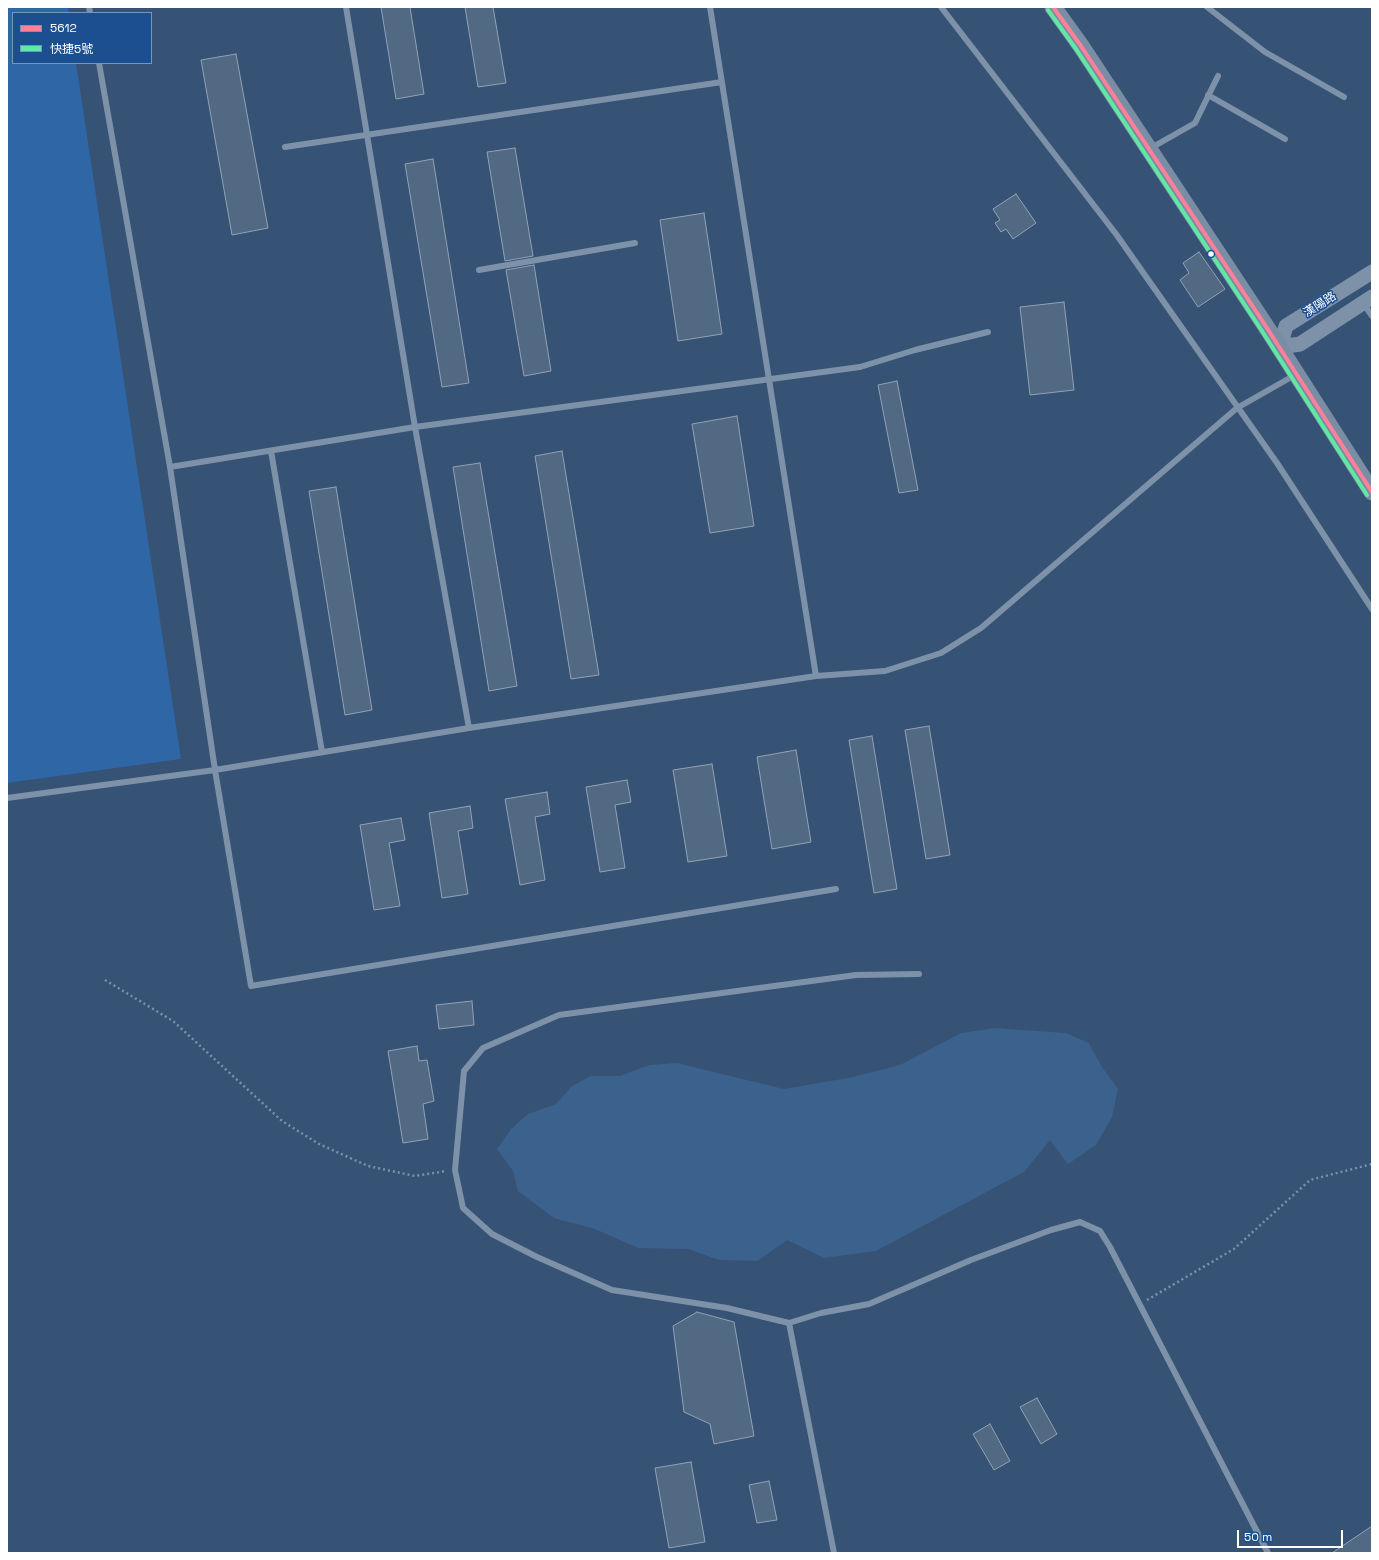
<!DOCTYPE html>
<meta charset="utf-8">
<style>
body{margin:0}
#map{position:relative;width:1379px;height:1560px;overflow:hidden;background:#365274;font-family:"Space Grotesk","Noto Sans TC",sans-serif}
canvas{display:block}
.frame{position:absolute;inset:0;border:8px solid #fff;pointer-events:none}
.legend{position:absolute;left:12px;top:12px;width:140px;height:52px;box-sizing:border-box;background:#1b4f8f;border:1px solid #7695bc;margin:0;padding:5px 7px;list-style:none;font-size:12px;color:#fff}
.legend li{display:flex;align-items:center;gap:8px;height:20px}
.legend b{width:20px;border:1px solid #7695bc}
.scale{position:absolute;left:1237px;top:1530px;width:106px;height:18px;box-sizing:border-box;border:2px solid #fff;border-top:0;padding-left:5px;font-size:12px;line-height:14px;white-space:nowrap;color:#fff;-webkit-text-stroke:3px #1b4f8f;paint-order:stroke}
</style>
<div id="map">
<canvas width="1379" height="1560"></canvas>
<div class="frame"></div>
<ul class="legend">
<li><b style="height:5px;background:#ff8098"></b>5612</li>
<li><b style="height:5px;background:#60e9a3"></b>快捷5號</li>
</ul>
<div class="scale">50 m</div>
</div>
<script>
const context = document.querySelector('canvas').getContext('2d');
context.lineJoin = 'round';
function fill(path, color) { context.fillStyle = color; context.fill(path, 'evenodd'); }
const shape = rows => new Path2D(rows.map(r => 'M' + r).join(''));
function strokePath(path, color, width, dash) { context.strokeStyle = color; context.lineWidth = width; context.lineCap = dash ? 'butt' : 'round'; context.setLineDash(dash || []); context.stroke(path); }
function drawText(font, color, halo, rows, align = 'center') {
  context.font = font + ' "Space Grotesk","Noto Sans TC",sans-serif'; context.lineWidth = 3; context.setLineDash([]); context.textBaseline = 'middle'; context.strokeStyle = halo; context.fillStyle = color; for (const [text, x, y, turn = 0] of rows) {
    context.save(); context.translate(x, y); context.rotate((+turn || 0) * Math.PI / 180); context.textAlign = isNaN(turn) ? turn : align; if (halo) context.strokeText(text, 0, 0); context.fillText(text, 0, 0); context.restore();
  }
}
fill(shape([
 [7,7,68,7,69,13,13,13,13,63,76,63,181,759,7,783]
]), '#2f66a5');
fill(shape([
 [995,1028,1066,1033,1089,1043,1102,1067,1118,1089,1112,1117,1096,1145,1068,1164,1050,1140,1024,1172,876,1251,824,1258,787,1240,758,1261,719,1260,688,1249,638,1248,595,1229,554,1218,518,1191,513,1171,497,1149,511,1129,528,1114,556,1104,572,1086,591,1076,620,1076,649,1065,677,1063,784,1089,853,1077,900,1065,961,1033]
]), '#3b618d');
const building = shape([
 [381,7,410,7,424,94,396,99,381,7],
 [465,7,493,7,506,83,478,87,465,7],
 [236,54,268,228,232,235,201,60,236,54],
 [515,148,533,256,505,261,487,152,515,148],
 [433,159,469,383,442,387,405,164,433,159],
 [1016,194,1036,223,1013,239,1006,229,1001,232,995,223,1000,220,993,209,1016,194],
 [704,213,722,334,678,341,660,220,704,213],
 [1199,252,1225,289,1198,307,1180,280,1189,273,1183,263,1199,252],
 [534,265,551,371,524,376,506,270,534,265],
 [1064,302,1074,390,1030,395,1020,307,1064,302],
 [897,381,918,490,899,493,878,385,897,381],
 [737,416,754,526,710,533,692,424,737,416],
 [562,451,599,675,571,679,535,456,562,451],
 [480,463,517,686,489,691,453,467,480,463],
 [336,487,372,710,345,715,309,491,336,487],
 [929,726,950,855,926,859,905,730,929,726],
 [872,736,897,889,874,893,849,740,872,736],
 [796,750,811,842,772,849,757,757,796,750],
 [712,764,727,856,688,862,673,770,712,764],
 [627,780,631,802,615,805,625,868,600,872,586,787,627,780],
 [547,792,550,814,535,817,545,880,520,885,505,799,547,792],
 [470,806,473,828,458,831,468,894,442,898,429,813,470,806],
 [401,818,405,840,389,843,400,906,374,910,360,825,401,818],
 [472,1001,474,1025,439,1029,436,1005,472,1001],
 [417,1046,419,1061,427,1060,434,1101,423,1104,428,1139,403,1143,388,1051,417,1046],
 [697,1312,734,1322,754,1436,714,1444,710,1424,684,1412,673,1326,697,1312],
 [1037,1398,1057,1434,1041,1444,1020,1407,1037,1398],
 [990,1424,1010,1461,994,1470,973,1434,990,1424],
 [691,1462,705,1542,669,1548,655,1468,691,1462],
 [769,1481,777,1520,757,1523,749,1485,769,1481],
 [1372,1526,1372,1553,1332,1553,1372,1526]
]);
fill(building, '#526984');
strokePath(building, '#92a2b6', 1);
strokePath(shape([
 [105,980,173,1021,282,1121,319,1144,368,1166,415,1176,446,1171],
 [1147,1300,1234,1249,1310,1180,1372,1164]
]), '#7d92a8', 2.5, [2, 3]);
strokePath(shape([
 [89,7,90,13],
 [346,7,415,427,469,728],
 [710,7,816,676],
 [941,7,1116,234,1277,463,1372,609],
 [1207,7,1265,52,1344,97],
 [99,63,170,467,215,770,251,986,836,889],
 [1208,95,1285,139],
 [285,147,722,82],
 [1151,148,1195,123,1218,76],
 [479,270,635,243],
 [1363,303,1372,316],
 [271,451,322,752],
 [170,467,415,427,860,367,915,350,988,332],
 [7,798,215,770,469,728,816,676,885,671,941,653,981,628,1237,408,1295,375],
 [919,974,856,975,559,1015,483,1048,464,1071,455,1170,463,1208,492,1234,537,1257,612,1290,727,1308,789,1323,821,1313,869,1304,971,1260,1051,1230,1080,1222,1100,1231,1110,1247,1268,1553],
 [789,1323,834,1553]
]), '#7d92a8', 6);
strokePath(shape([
 [1372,272,1286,326,1280,347,1300,344,1372,297]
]), '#7d92a8', 15);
strokePath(shape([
 [1053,7,1081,46,1267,328,1372,492]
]), '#798da4', 17);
strokePath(shape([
 [1053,7,1081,46,1267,328,1372,492]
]), '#ff8098', 4);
strokePath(shape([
 [1048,10,1076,49,1262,331,1367,495]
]), '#60e9a3', 4);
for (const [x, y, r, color] of [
 [1211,254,3.5,"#fff"]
]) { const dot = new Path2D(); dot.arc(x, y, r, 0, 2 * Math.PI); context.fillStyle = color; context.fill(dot); strokePath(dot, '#1b4f8f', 1.5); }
drawText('12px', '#fff', '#1b4f8f', [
 ["漢陽路",1320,305,-32]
]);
</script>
